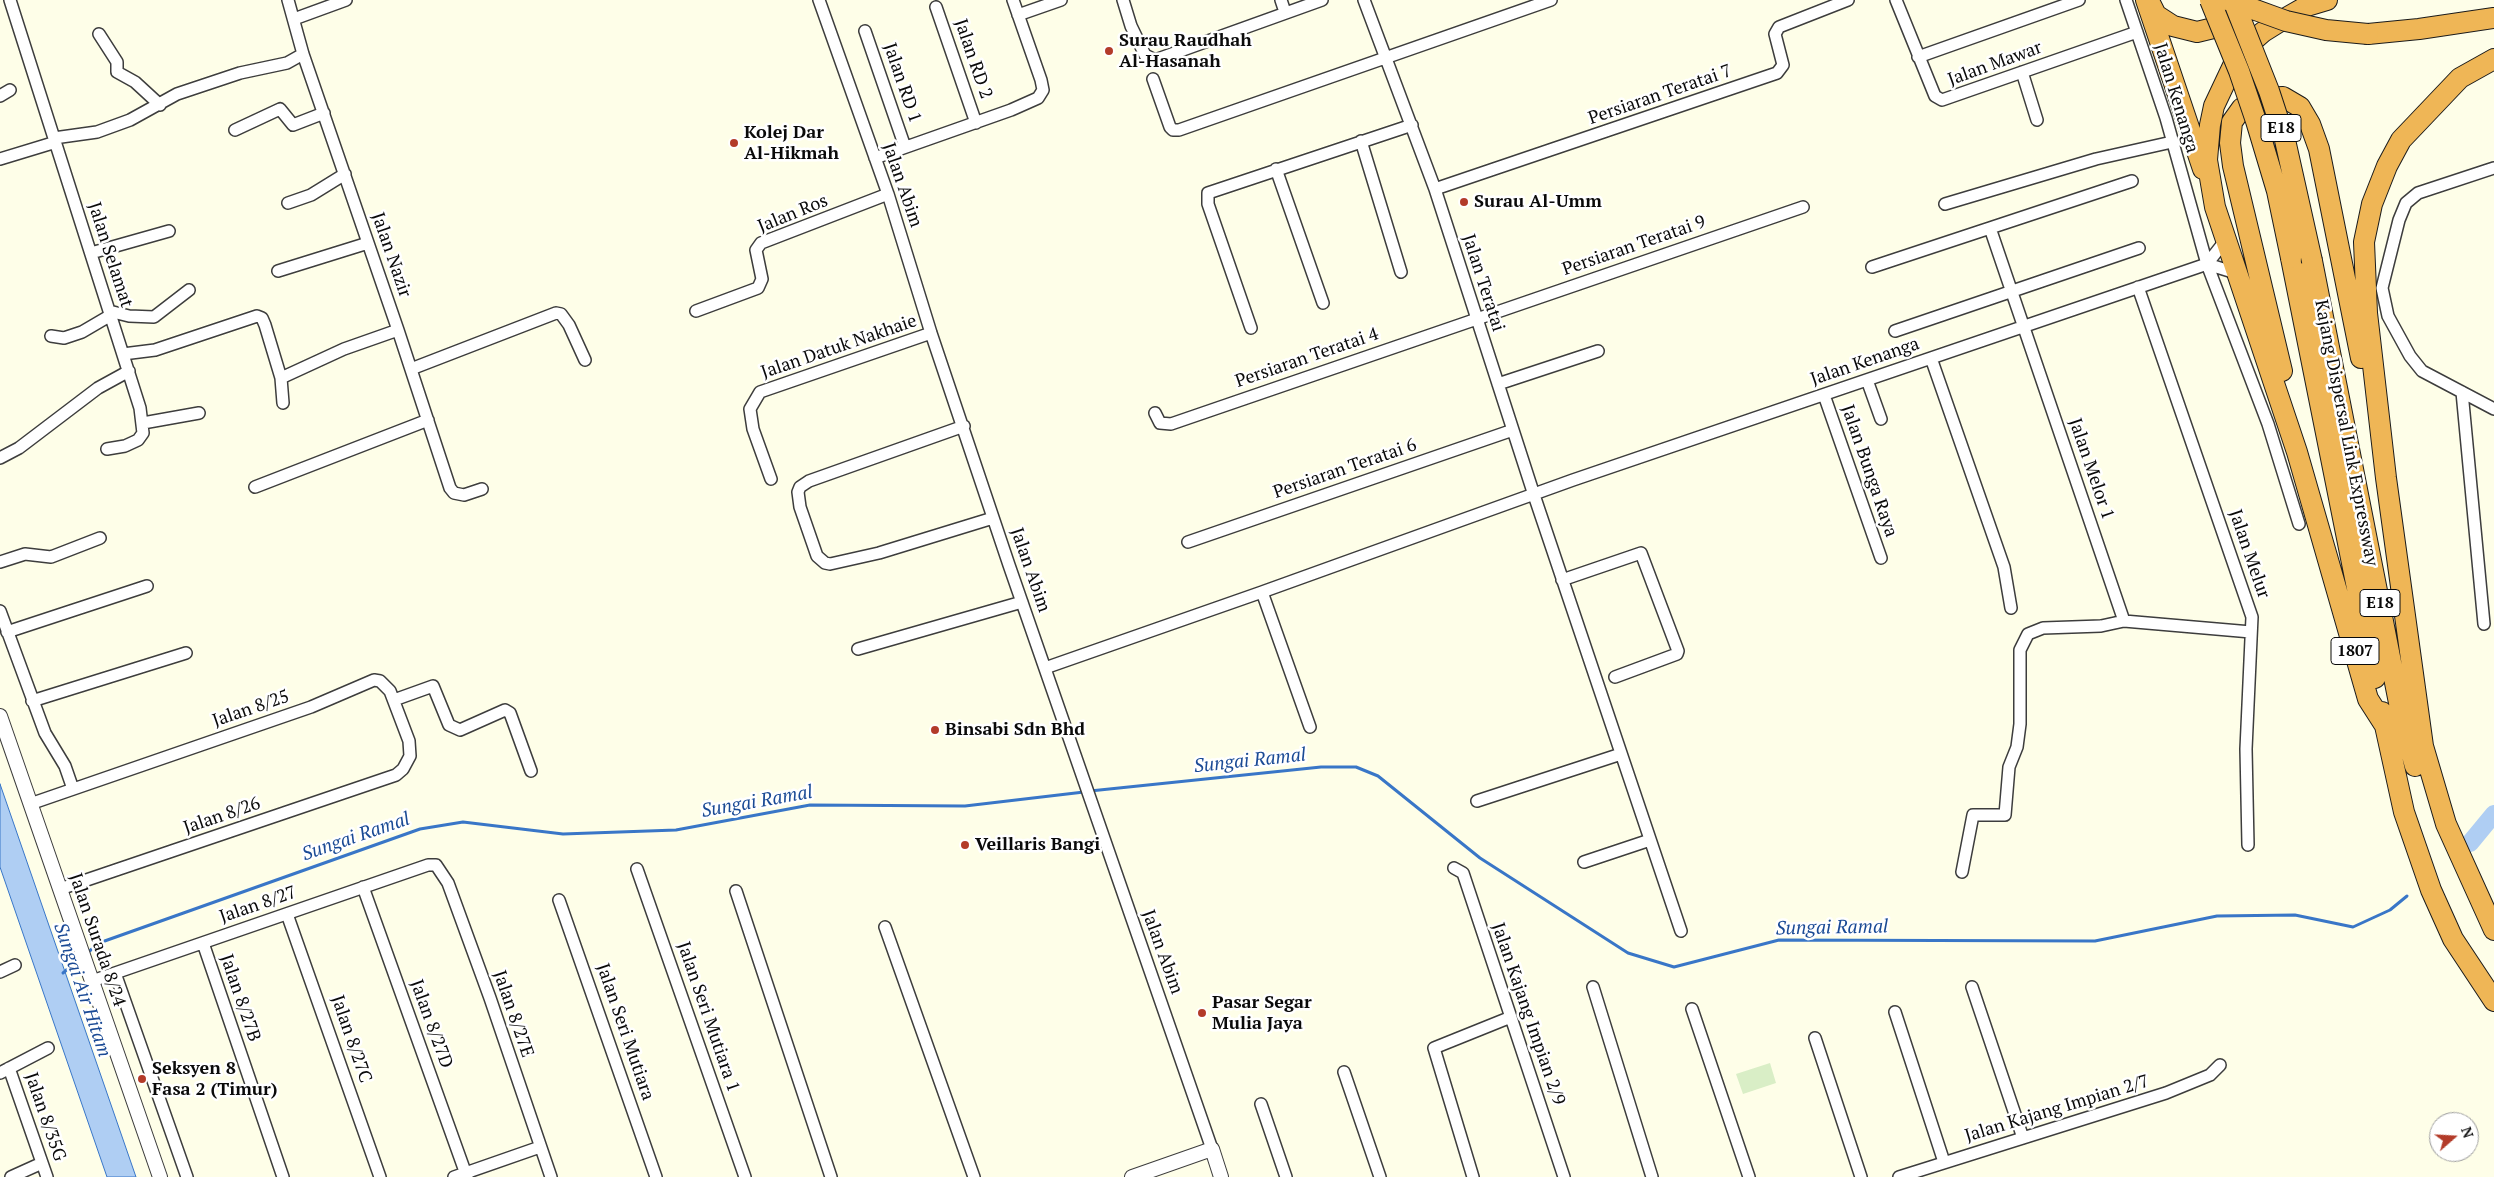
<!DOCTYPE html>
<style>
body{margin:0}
#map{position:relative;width:2494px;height:1177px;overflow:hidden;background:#fefee8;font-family:"PT Serif",serif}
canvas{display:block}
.north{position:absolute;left:2429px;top:1112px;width:50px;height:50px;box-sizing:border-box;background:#fff;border:1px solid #9d9d9d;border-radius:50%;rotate:71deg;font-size:14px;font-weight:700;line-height:20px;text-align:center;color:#0a0a0a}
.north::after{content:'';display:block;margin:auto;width:18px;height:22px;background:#b33b29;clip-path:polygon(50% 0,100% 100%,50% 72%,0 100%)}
</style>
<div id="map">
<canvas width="2494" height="1177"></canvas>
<div class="north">N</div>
</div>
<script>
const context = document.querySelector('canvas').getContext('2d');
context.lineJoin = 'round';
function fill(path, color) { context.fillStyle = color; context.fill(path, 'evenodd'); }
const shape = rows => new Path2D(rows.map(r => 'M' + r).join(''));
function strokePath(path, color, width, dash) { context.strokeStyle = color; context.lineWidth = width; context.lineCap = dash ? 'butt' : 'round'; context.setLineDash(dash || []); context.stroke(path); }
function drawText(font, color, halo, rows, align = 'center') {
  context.font = font + ' "PT Serif",serif'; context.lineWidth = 5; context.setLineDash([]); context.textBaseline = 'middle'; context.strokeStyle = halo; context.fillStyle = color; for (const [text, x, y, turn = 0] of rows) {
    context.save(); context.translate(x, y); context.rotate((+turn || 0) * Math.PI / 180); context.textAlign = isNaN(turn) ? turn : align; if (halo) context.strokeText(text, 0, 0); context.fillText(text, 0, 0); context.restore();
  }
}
fill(shape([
 [1770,1063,1776,1083,1743,1094,1736,1074]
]), '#d9eec6');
const water = shape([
 [0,784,136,1177,107,1177,0,867,0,784]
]);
fill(water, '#afcef3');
strokePath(water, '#3976c7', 1);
strokePath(shape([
 [1090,791,1321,767,1356,767,1378,776,1480,858,1628,953,1674,967,1779,940,2095,941,2217,916,2295,915,2353,927,2390,910,2407,896],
 [86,954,99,943,420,829,463,822,563,834,676,830,810,805,965,806,1084,792],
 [63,973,79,959]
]), '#3976c7', 3);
strokePath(shape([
 [2470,843,2494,814]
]), '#afcef3', 18);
const minor = shape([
 [10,0,140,408,143,433,138,440,125,446,107,449],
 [288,0,303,54,398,330,450,488,454,493,464,495,482,489],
 [819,0,888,194,931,333,1009,565,1212,1149],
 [1123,0,1131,26,1145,55,1155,60,1322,0],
 [1281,0,1285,12],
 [1364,0,1435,189,1534,495,1681,931],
 [1896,0,1935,96,1942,100,2137,32],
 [2126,0,2166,118,2207,264,2268,424,2299,524],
 [936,7,976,123],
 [1018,15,1061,0],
 [294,19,346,0],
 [865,31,905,147],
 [99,34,117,62,117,72,135,82,160,105],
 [1918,57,2079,0],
 [2022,72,2037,120],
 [1153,79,1170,127,1173,130,1179,130,1551,0],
 [0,96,10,90],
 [235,130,280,109,293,125,324,113],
 [54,138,97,132,130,120,177,94,240,73,287,63,303,54],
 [1361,141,1401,272],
 [875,158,1011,110,1038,98,1043,90,1041,80,1013,0],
 [0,159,56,142],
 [2494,168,2418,193,2406,203,2399,220,2382,288,2388,316,2410,356,2422,371,2494,409],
 [1276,169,1323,303],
 [1435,189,1777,73,1783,65,1775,34,1779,27,1848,0],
 [288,203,311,195,345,174],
 [1945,204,2096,159,2172,142],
 [91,253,169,231],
 [2207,264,2236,273],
 [1872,267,1990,228],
 [278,271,368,243],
 [2138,287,2252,617,2246,749,2248,845],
 [109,311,129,316,154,317,189,290],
 [696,311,758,288,762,279,756,250,761,243,888,194],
 [1251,328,1208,204,1208,193,1412,125],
 [1895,331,2139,248],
 [51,336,64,338,82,332,111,315],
 [123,354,155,350,257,316,262,318,265,325,281,378],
 [1931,358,2004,567,2011,608],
 [411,369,556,313,561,314,569,325,585,360],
 [1867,380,1881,419],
 [1498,384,1598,351],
 [2462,392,2484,624],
 [1824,395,1881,558],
 [283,403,281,378,344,349,398,330],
 [1155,413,1160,423,1171,424,1803,207],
 [143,423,199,413],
 [964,426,809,481,800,487,798,492,800,507,817,556,825,563,830,564,879,553,993,518],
 [0,458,19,448,98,388,129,371],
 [771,479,753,429,750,409,760,392,931,333],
 [255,487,428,420],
 [1188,542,1513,430],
 [0,562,25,554,51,557,100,538],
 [1562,580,1641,553,1678,651,1677,654,1615,677],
 [0,611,45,733,65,766,73,789],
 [2124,621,1990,228,2132,181],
 [7,632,147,586],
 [858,649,1022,602],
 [1045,668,1262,592],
 [394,700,433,686,449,725,460,730,505,710,510,713,531,771],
 [32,701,186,653],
 [1310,727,1262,592,1573,480,2207,264,2225,241],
 [1477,801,1621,754],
 [30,804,311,707,374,680,380,681,390,691,409,741,410,756,403,769,396,775,60,889],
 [1584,862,1650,840],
 [1454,868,1463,873,1564,1177],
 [637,869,745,1177],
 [1962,872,1973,815,2005,815,2009,767,2017,747,2020,724,2020,650,2028,634,2043,628,2101,626,2124,621,2251,632],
 [363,887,467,1177],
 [736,891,831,1177],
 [559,900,656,1177],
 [287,914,380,1177],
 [885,927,974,1177],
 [203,943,283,1177],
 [0,972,15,965],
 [115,973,187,1177],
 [92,981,428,865,436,865,448,883,490,998,551,1177],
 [1593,987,1652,1177],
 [1972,987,2023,1138],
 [1692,1009,1749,1177],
 [1895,1012,1944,1162],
 [1815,1038,1861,1177],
 [9,1068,47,1177],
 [1344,1072,1380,1177],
 [0,1073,48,1048],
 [1261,1104,1286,1177],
 [11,1177,42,1163],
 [454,1177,540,1147],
 [1473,1177,1434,1048,1511,1017],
 [1899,1177,2166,1093,2210,1075,2220,1065]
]);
const tertiary = shape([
 [0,716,160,1177],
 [1132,1177,1212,1149,1221,1177]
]);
const motorway = shape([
 [2146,0,2203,169],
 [2327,0,2307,6,2279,22,2263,32,2239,53,2214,106,2210,125,2207,160,2215,207,2297,452,2368,699,2384,724],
 [2151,5,2156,15,2173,26,2197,32,2230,24,2236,19],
 [2368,34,2419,29,2494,18],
 [2291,258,2375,678],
 [2312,261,2403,723,2415,766],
 [2282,371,2233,166,2230,143,2232,122,2242,108,2260,98,2283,97,2300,107,2310,124,2319,149,2361,358],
 [2382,712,2404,812,2431,890,2453,939,2494,1001],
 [2494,930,2446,824,2423,746,2386,478,2367,313,2364,242,2372,204,2387,166,2401,140,2460,78,2494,59]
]);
strokePath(minor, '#3d3d3d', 14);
strokePath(tertiary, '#3d3d3d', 16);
strokePath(motorway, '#1b1b1b', 22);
strokePath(minor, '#fff', 11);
strokePath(tertiary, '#fff', 14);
strokePath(motorway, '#efb656', 20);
const motorwayBridge = shape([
 [2210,0,2239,71,2256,121,2277,191,2291,258],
 [2228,0,2286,21,2326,30,2368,34],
 [2233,0,2269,91,2285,140,2312,261]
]);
strokePath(motorwayBridge, '#1b1b1b', 22, []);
strokePath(motorwayBridge, '#efb656', 20);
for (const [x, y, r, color] of [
 [1109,51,5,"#b33b29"],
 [734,143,5,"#b33b29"],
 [1464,202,5,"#b33b29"],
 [935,730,5,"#b33b29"],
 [965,845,5,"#b33b29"],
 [1202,1013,5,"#b33b29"],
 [142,1079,5,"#b33b29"]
]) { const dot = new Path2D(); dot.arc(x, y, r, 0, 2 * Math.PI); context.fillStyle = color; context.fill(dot); strokePath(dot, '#fff', 2); }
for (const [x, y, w] of [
 [2281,128,40],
 [2380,603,40],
 [2355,651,48]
]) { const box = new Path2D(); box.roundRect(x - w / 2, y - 13.5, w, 27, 4); context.fillStyle = '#fff'; context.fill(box); strokePath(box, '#0a0a0a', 1); }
drawText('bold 16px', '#0a0a0a', null, [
 ["E18",2281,128],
 ["E18",2380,603],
 ["1807",2355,651]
]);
drawText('bold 18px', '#0a0a0a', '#fff', [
 ["Surau Raudhah",1119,41],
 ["Al-Hasanah",1119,62],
 ["Kolej Dar",744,133],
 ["Al-Hikmah",744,154],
 ["Surau Al-Umm",1474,202],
 ["Binsabi Sdn Bhd",945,730],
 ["Veillaris Bangi",975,845],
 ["Pasar Segar",1212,1003],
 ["Mulia Jaya",1212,1024],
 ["Seksyen 8",152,1069],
 ["Fasa 2 (Timur)",152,1090]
], 'left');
drawText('18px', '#0a0a0a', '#fff', [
 ["Jalan RD 2",973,59,71],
 ["Jalan Mawar",1995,64,-20],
 ["Jalan RD 1",902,83,71],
 ["Persiaran Teratai 7",1660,95,-19],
 ["Jalan Kenanga",2176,98,73],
 ["Jalan Abim",902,185,71],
 ["Jalan Ros",793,214,-22],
 ["Persiaran Teratai 9",1634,246,-19],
 ["Jalan Selamat",110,255,72],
 ["Jalan Nazir",391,255,71],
 ["Jalan Teratai",1483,283,72],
 ["Jalan Datuk Nakhaie",839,347,-19],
 ["Persiaran Teratai 4",1307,358,-19],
 ["Jalan Kenanga",1865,362,-19],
 ["Kajang Dispersal Link Expressway",2346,433,79],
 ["Persiaran Teratai 6",1345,469,-19],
 ["Jalan Melor 1",2091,469,71],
 ["Jalan Bunga Raya",1869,471,71],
 ["Jalan Melur",2249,554,71],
 ["Jalan Abim",1030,570,71],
 ["Jalan 8/25",251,709,-19],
 ["Jalan 8/26",222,816,-19],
 ["Jalan 8/27",258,905,-19],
 ["Jalan Surada 8/24",97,940,71],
 ["Jalan Abim",1162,952,70],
 ["Jalan 8/27B",240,998,71],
 ["Jalan 8/27E",513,1014,71],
 ["Jalan Kajang Impian 2/9",1528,1014,71],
 ["Jalan Seri Mutiara 1",708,1017,71],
 ["Jalan 8/27D",431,1024,70],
 ["Jalan Seri Mutiara",625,1032,71],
 ["Jalan 8/27C",351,1039,71],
 ["Jalan Kajang Impian 2/7",2057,1109,-17],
 ["Jalan 8/35G",45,1117,71]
]);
drawText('italic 19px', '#1a4a95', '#fff', [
 ["Sungai Ramal",1250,761,-6],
 ["Sungai Ramal",757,802,-10],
 ["Sungai Ramal",356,837,-19],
 ["Sungai Ramal",1832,928,-1],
 ["Sungai Air Hitam",82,990,71]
]);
</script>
